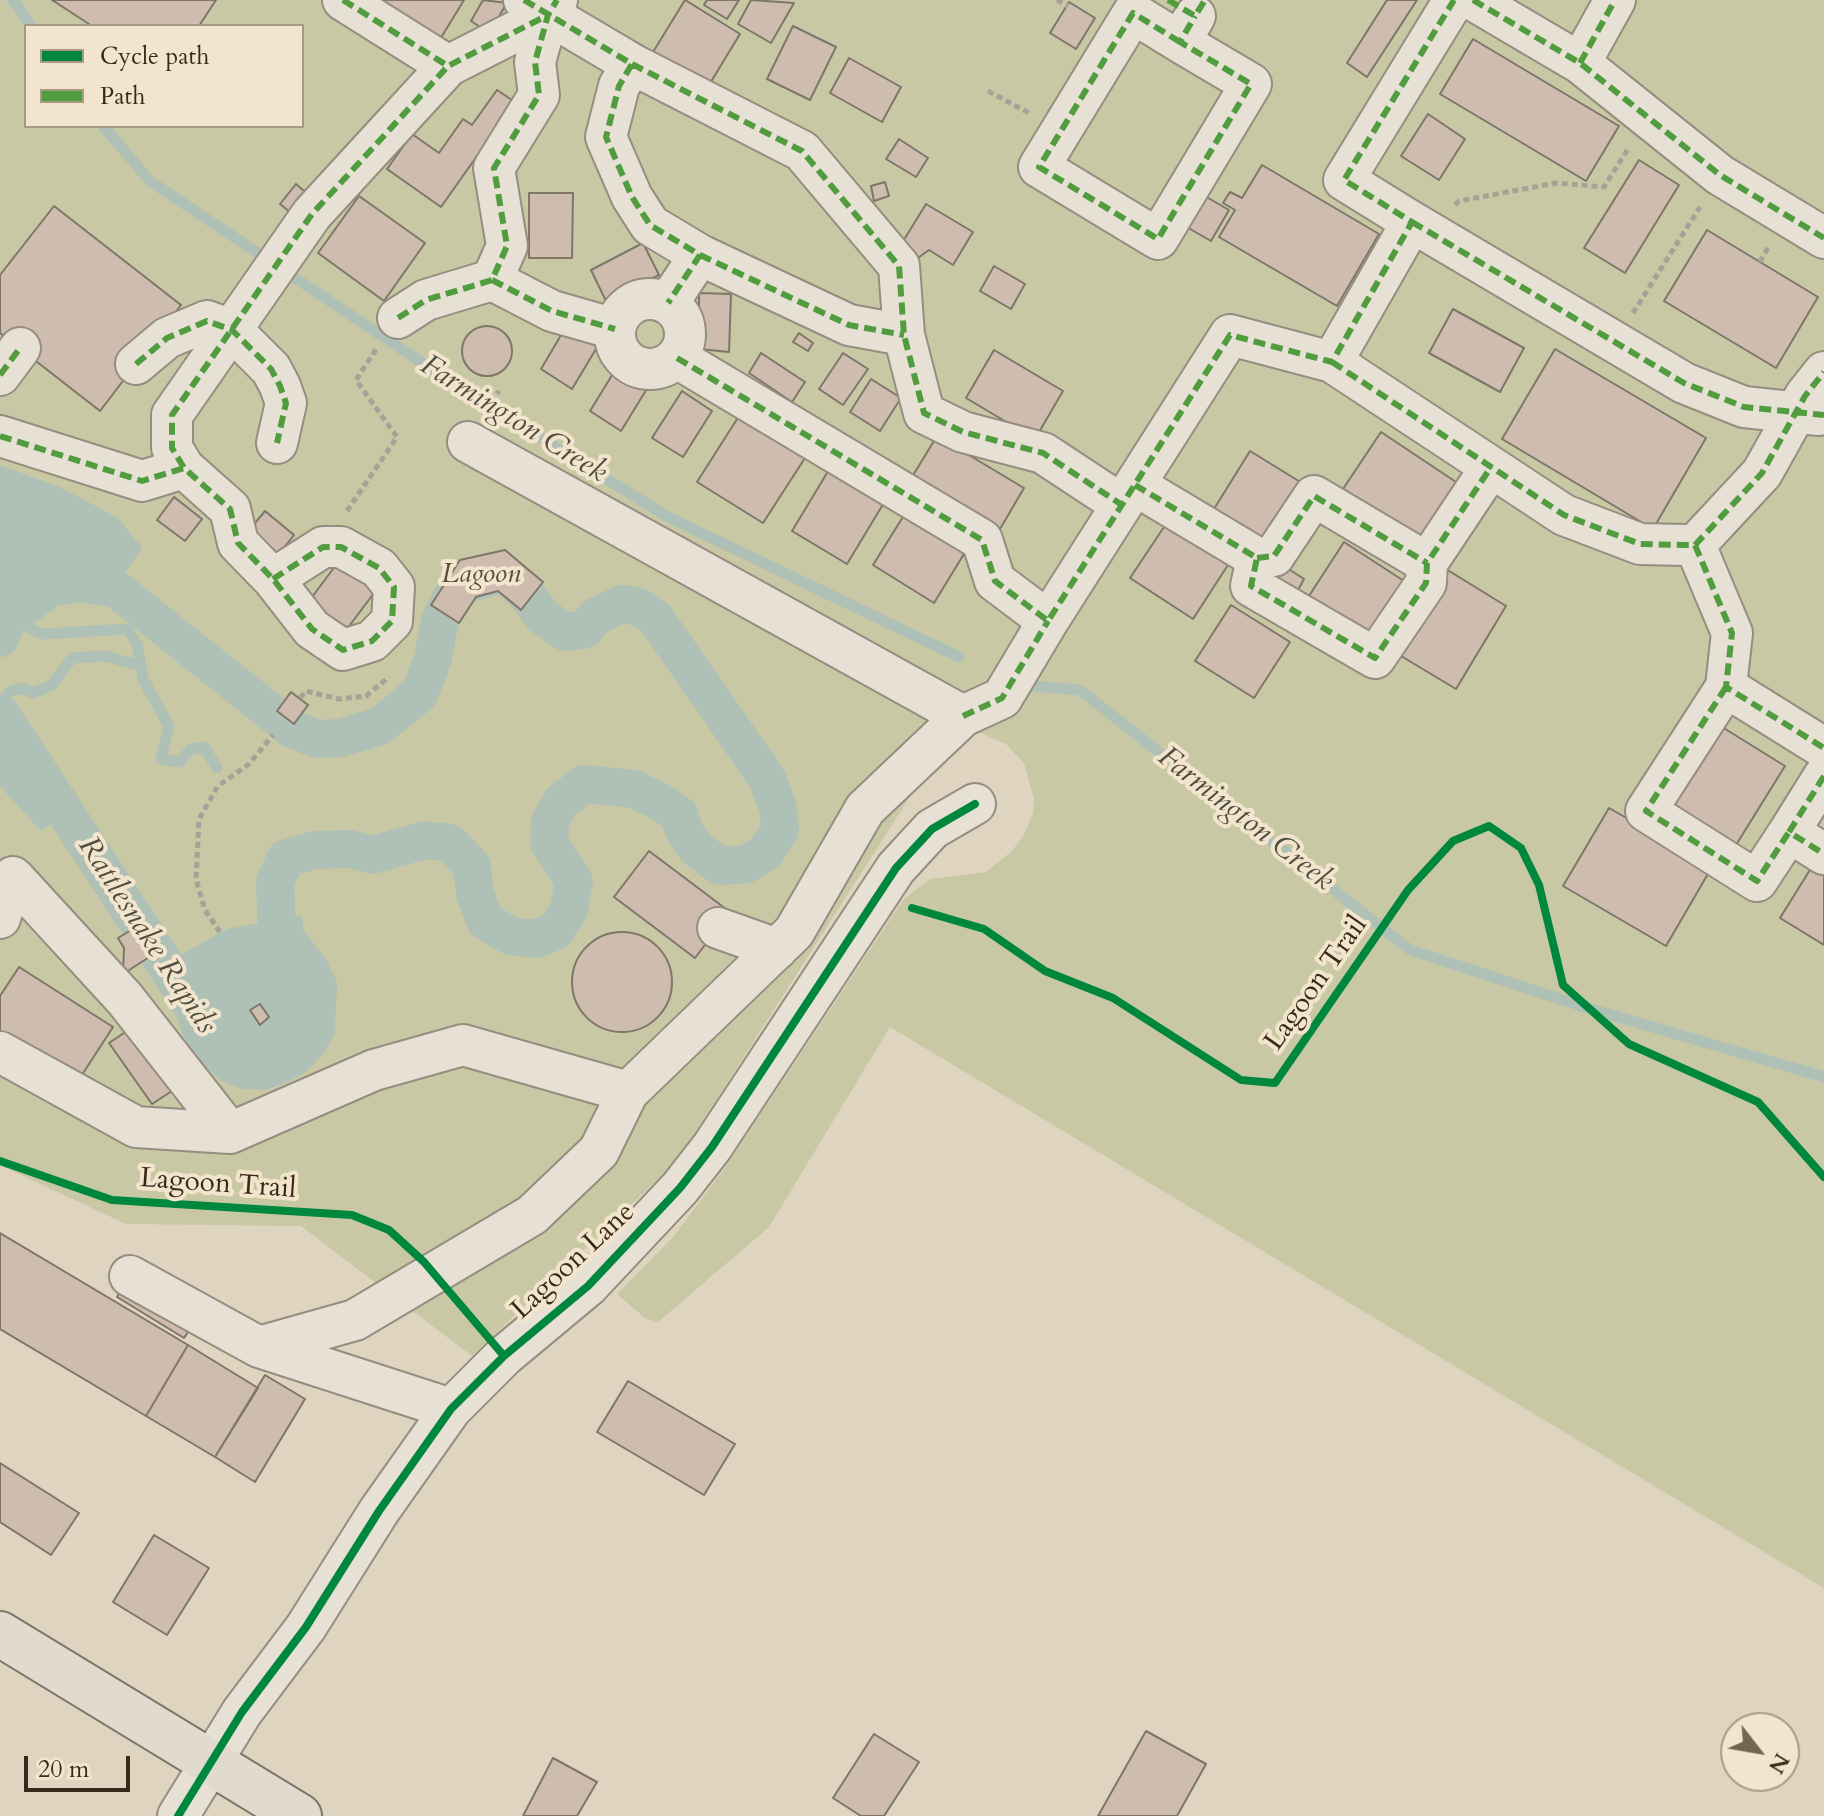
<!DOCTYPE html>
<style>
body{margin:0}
#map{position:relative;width:1824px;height:1816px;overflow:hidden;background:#dfd4bf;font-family:Cardo,serif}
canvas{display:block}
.legend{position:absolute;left:24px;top:24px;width:280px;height:104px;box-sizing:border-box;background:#f3e5cd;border:2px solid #a89a85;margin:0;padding:10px 14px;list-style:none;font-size:24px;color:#372a19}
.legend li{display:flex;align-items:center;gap:16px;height:40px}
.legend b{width:40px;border:2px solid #a89a85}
.north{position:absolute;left:1720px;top:1712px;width:80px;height:80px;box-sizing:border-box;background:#f3e5cd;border:2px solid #a89a85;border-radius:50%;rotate:121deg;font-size:22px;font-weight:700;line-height:32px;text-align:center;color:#372a19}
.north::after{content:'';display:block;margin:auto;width:28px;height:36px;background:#726653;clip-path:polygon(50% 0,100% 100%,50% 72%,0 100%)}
.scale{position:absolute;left:24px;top:1756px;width:106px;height:36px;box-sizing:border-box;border:4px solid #372a19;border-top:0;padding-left:10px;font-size:24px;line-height:28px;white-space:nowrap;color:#372a19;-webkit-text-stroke:6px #f3e5cd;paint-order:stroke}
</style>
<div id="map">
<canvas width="1824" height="1816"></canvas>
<ul class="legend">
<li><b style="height:10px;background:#00873e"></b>Cycle path</li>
<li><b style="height:10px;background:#519c3e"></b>Path</li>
</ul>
<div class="north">N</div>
<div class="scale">20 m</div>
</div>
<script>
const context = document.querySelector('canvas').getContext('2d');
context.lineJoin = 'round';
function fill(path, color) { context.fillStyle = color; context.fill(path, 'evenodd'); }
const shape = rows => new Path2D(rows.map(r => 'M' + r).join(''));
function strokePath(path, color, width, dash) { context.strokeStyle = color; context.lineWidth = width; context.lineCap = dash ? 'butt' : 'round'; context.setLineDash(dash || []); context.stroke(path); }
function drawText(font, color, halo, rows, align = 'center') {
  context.font = font + ' Cardo,serif'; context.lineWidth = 8; context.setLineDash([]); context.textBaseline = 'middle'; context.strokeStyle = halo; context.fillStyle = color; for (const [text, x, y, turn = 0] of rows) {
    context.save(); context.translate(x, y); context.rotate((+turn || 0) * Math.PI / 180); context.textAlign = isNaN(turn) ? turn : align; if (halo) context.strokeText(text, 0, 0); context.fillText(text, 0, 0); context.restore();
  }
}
fill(shape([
 [0,0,1824,0,1824,1588,890,1027,769,1227,658,1322,645,1318,617,1294,674,1236,724,1169,903,900,930,879,986,872,1012,851,1025,833,1033,813,1034,799,1024,763,1006,744,981,733,966,734,927,770,692,1138,671,1167,472,1356,301,1226,126,1224,0,1165],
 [26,26,302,26,302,126,26,126]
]), '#c8c8a4');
fill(shape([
 [0,465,62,488,118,518,142,548,122,577,87,568,51,574,23,588,0,609],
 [0,735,55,821,41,831,0,786],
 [301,915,304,931,326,959,337,982,335,1033,325,1052,307,1071,288,1082,266,1090,243,1089,223,1082,191,1055,177,1019,186,1011,157,968,227,929]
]), '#afc0b7');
strokePath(shape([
 [13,0,31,26],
 [103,126,150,181,457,386,668,517,959,657],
 [0,613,42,634,127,629,137,644,141,666],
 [1031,686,1080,690,1410,950,1594,1010,1824,1077],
 [9,692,23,688,33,693,52,685,72,658,105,656,141,666,143,679,169,726,161,759,180,762,191,749,204,747,217,768]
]), '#afc0b7', 11);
strokePath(shape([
 [0,638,8,618,51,588,80,583,116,589,292,729,317,739,340,738,380,726,420,693,433,658,440,620,457,587,504,573,528,596,542,616,565,632,584,630,596,616,622,604,639,607,656,619,768,780,778,809,780,830,765,853,746,864,720,866,697,849,684,831,679,815,661,802,634,789,584,784,561,802,550,821,549,843,574,881,569,909,556,931,535,939,511,936,485,921,475,894,472,866,450,843,425,840,372,855,350,849,315,850,286,858,275,882,277,937,298,964],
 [0,713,193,1007]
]), '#afc0b7', 38);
const building = shape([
 [52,0,216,0,199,26,92,26,52,0],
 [371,0,464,0,439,41,371,0],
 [483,0,507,3,489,33,471,21,483,0],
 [685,0,740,34,709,85,653,52,685,0],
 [707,0,739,0,727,19,704,5,707,0],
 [751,0,794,3,771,43,738,24,751,0],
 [1387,0,1417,0,1367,77,1347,63,1387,0],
 [1069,2,1095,18,1076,49,1050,33,1069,2],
 [793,26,836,47,810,100,767,79,793,26],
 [1473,39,1619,126,1586,181,1440,94,1473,39],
 [849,58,901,87,882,122,830,93,849,58],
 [497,90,515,102,441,207,387,169,412,134,439,153,463,119,472,125,497,90],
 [1428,114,1465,139,1439,180,1401,156,1428,114],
 [899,139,928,158,916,177,886,159,899,139],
 [1639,160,1679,185,1625,273,1584,248,1639,160],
 [1262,165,1379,234,1337,306,1219,237,1235,210,1223,203,1230,192,1242,198,1262,165],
 [885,182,889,196,874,201,871,186,885,182],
 [296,184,312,198,296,217,280,204,296,184],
 [1196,191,1229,210,1211,241,1178,222,1196,191],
 [529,193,573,193,572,258,529,258,529,193],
 [359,196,425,243,384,301,318,253,359,196],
 [926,204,973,232,953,265,929,250,918,258,904,249,902,243,926,204],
 [54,206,181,305,100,411,0,333,0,275,54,206],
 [1707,230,1818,297,1776,368,1664,301,1707,230],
 [643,243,659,275,606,301,591,270,643,243],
 [994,266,1025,284,1011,309,980,291,994,266],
 [699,293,731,294,729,352,699,349,699,293],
 [1453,309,1524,348,1500,392,1429,353,1453,309],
 [567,325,599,344,572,389,541,369,567,325],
 '462 351a25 25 0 1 1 50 0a25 25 0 1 1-50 0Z',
 [799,333,813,343,808,351,793,342,799,333],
 [1555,349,1706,438,1653,529,1502,439,1555,349],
 [994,350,1063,391,1035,439,966,398,994,350],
 [761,353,805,382,792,402,749,373,761,353],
 [843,353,868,369,843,405,819,389,843,353],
 [617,367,648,387,621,431,590,411,617,367],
 [871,379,901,398,880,431,850,412,871,379],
 [682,391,712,411,683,457,652,438,682,391],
 [739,416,805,458,763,523,697,482,739,416],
 [1381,432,1465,488,1428,545,1343,489,1381,432],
 [937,436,1024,488,1000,529,912,477,937,436],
 [1250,451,1310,488,1275,546,1214,509,1250,451],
 [830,468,885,501,847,564,792,531,830,468],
 [174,497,202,519,185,541,157,520,174,497],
 [265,511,294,535,275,559,246,534,265,511],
 [906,512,967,549,934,603,873,565,906,512],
 [1166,524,1228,565,1193,619,1130,578,1166,524],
 [1344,542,1404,581,1367,638,1307,599,1344,542],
 [505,550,543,582,521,610,498,591,476,597,459,623,431,605,460,560,505,550],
 [339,561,377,589,344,633,306,605,339,561],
 [1284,566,1304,579,1296,594,1275,580,1284,566],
 [1446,569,1506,606,1456,689,1396,653,1446,569],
 [1231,605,1290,642,1254,698,1195,661,1231,605],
 [291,692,308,705,294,724,277,711,291,692],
 [1722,727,1785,766,1736,845,1673,805,1722,727],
 [1609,808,1712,867,1666,946,1563,886,1609,808],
 [649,851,730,912,695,958,614,897,649,851],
 [1813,865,1824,871,1824,945,1780,918,1813,865],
 [136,927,154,954,123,974,124,948,118,938,136,927],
 '572 982a50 50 0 1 1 100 0a50 50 0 1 1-100 0Z',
 [19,967,113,1027,78,1081,0,1032,0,996,19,967],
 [260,1004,269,1017,260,1025,250,1010,260,1004],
 [133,1027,175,1089,152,1104,109,1043,133,1027],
 [0,1233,188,1345,146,1416,0,1329,0,1233],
 [125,1283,193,1324,184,1338,117,1297,125,1283],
 [188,1345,258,1388,215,1457,146,1416,188,1345],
 [265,1375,305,1399,255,1482,215,1457,265,1375],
 [628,1381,735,1444,704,1495,597,1432,628,1381],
 [0,1463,79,1513,51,1555,0,1522,0,1463],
 [154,1535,209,1568,167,1635,113,1602,154,1535],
 [1146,1731,1206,1764,1177,1816,1098,1816,1146,1731],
 [874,1734,919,1762,884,1816,861,1816,833,1798,874,1734],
 [553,1758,597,1782,577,1816,523,1816,553,1758]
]);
fill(building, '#cebdaf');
strokePath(building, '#7d7669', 2);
const minor = shape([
 [343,0,448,66,548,15],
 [524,0,632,64,619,86,606,137,632,197,650,225,700,255,668,303],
 [1473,0,1580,63,1720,175,1824,238],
 [1180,42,1133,13,1039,167,1158,239,1251,84,1180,42,1195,16],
 [1580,63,1615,0],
 [632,64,802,151,899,266,904,335,924,413,963,432,1043,453,1122,505],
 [1412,222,1684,383,1744,407,1819,415],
 [700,255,849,325,904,335],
 [492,280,552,311,615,329],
 '615 334a35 35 0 1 1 70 0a35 35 0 1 1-70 0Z',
 [398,318,426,300,492,280,507,246,494,168,539,95,535,62,548,15,557,0],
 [677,358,982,540,995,581,1048,621,1230,335,1332,362,1412,222,1344,180,1454,0],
 [1332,362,1564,515,1640,544,1686,545,1695,545,1762,473,1805,396,1824,372],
 [136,364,167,338,207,321,232,330,271,369,280,386,286,403,277,443],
 [0,375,20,348],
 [0,436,142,481,184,468],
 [1135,485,1257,558,1251,586,1375,658,1426,583,1427,563,1491,467],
 [1695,545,1732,633,1726,687,1824,748],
 [1257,558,1274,556,1314,496,1427,563],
 [273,579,323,547,341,547,379,568,394,587,392,621,372,641,343,650,312,629,273,579,238,543,230,509,184,468,172,448,172,415,312,214,448,66],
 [1726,687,1646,811,1757,881,1789,832],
 [963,716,1002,698,1048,621],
 [1824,776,1789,832,1824,854],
 [0,918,13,877,125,999,230,1133],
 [718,928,777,949],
 [0,1052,136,1127,230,1133,374,1070,463,1045,628,1092],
 [130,1276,259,1347,451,1409],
 [259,1347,355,1320,532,1215,599,1151,628,1092,794,932,865,809,963,716,468,442],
 [178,1816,242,1712,306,1627,379,1511,451,1409,504,1356,588,1286,680,1188,712,1147,896,868,932,829,975,804]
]);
const major = shape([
 [0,1634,299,1816]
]);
strokePath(minor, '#958d7f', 44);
strokePath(major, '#7d7669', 48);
strokePath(shape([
 [1057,0,1068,6],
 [988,91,1029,113],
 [1455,205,1459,201,1556,183,1604,187,1628,149],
 [1760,262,1768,248],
 [1633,313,1700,207],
 [487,411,499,391],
 [347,511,397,437,356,380,377,348],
 [300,698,306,691,339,699,366,696,389,677],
 [220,932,205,910,196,879,199,819,218,786,249,764,273,735]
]), '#a7a197', 5, [6, 4]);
strokePath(minor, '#e6e0d5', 40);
strokePath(major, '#e1dace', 44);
strokePath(shape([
 [343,0,448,66,548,15],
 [524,0,632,64,619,86,606,137,632,197,650,225,700,255,668,303],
 [1168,0,1195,16,1205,0],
 [1473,0,1580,63,1720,175,1824,238],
 [1180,42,1133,13,1039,167,1158,239,1251,84,1180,42,1195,16],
 [1580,63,1615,0],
 [632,64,802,151,899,266,904,335,924,413,963,432,1043,453,1122,505],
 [1412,222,1684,383,1744,407,1824,415],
 [700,255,849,325,904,335],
 [492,280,552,311,615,329],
 [398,318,426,300,492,280,507,246,494,168,539,95,535,62,548,15,557,0],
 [677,358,982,540,995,581,1048,621,1230,335,1332,362,1412,222,1344,180,1454,0],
 [1332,362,1564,515,1640,544,1686,545,1695,545,1762,473,1805,396,1824,372],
 [136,364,167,338,207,321,232,330,271,369,280,386,286,403,277,443],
 [0,375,20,348],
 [0,436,142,481,184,468],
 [1135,485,1257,558,1251,586,1375,658,1426,583,1427,563,1491,467],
 [1695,545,1732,633,1726,687,1824,748],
 [1257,558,1274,556,1314,496,1427,563],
 [273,579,323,547,341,547,379,568,394,587,392,621,372,641,343,650,312,629,273,579,238,543,230,509,184,468,172,448,172,415,312,214,448,66],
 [1726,687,1646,811,1757,881,1789,832],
 [963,716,1002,698,1048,621],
 [1824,776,1789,832,1824,854]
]), '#519c3e', 6, [12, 6]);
strokePath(shape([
 [912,908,984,929,1045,971,1113,998,1241,1080,1275,1083,1408,890,1453,841,1489,826,1521,848,1539,885,1563,985,1629,1044,1758,1102,1824,1177],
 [0,1161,112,1200,352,1215,389,1230,424,1262,504,1356],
 [178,1816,242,1712,306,1627,379,1511,451,1409,504,1356,588,1286,680,1188,712,1147,896,868,932,829,975,804]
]), '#00873e', 8);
drawText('italic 28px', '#574f36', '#f3e5cd', [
 ["Lagoon",481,576]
]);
drawText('28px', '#372a19', '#f3e5cd', [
 ["Lagoon Trail",1317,984,-55],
 ["Lagoon Trail",218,1185,4],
 ["Lagoon Lane",574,1262,-43]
]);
drawText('italic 30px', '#504e40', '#f3e5cd', [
 ["Farmington Creek",513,420,32],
 ["Farmington Creek",1245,820,38],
 ["Rattlesnake Rapids",146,936,57]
]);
</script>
